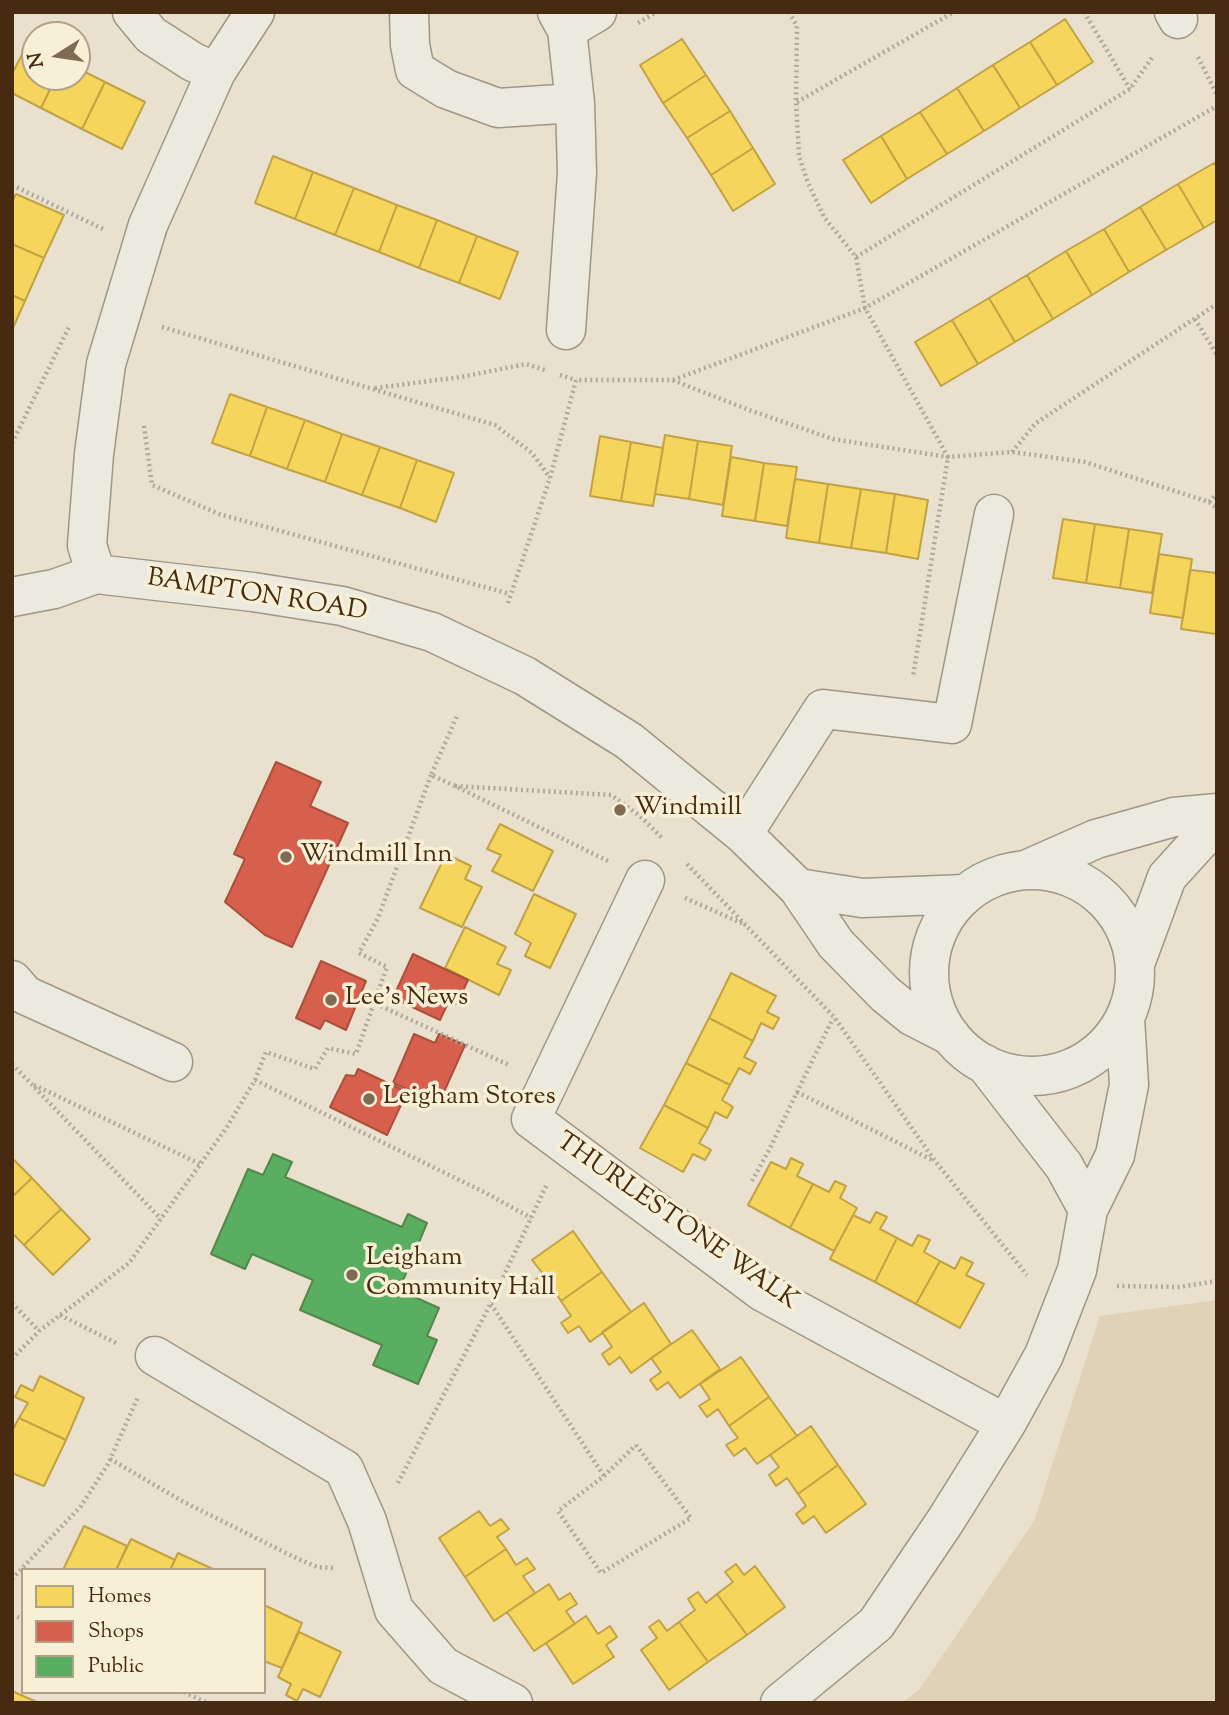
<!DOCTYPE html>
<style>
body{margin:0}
#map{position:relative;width:1229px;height:1715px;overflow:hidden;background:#e9e1cd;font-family:"Sorts Mill Goudy",serif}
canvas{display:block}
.frame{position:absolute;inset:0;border:14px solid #462b10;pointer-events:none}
.legend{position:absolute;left:21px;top:1568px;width:245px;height:126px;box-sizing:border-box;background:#f8efd7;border:2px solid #b1a187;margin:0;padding:9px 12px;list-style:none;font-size:21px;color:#462b10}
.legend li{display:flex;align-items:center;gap:14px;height:35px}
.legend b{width:35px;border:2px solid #b1a187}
.north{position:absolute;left:21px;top:21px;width:70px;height:70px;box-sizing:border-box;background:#f8efd7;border:2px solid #b1a187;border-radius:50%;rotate:258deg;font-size:19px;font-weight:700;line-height:28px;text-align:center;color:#462b10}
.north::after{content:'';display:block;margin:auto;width:24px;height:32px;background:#7f6b52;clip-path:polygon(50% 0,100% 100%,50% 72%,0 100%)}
</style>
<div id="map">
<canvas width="1229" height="1715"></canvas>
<div class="frame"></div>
<ul class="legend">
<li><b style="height:19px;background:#f6d55c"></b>Homes</li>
<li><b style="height:19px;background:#d6604d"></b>Shops</li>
<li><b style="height:19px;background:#5aae61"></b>Public</li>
</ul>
<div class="north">N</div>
</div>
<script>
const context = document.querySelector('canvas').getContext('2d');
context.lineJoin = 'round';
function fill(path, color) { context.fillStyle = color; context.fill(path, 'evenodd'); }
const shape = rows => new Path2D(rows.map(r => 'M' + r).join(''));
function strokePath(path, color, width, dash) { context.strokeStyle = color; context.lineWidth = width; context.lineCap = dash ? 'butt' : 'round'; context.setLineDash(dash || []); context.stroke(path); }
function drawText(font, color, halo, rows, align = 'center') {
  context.font = font + ' "Sorts Mill Goudy",serif'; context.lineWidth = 7; context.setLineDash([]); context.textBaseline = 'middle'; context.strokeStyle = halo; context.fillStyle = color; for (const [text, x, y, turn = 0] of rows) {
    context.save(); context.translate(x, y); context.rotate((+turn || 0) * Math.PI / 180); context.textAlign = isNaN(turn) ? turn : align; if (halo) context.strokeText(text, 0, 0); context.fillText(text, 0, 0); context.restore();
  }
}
fill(shape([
 [1217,1300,1217,1703,901,1703,919,1690,1034,1521,1100,1316]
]), '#dfd2b6');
const homes = shape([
 [1065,19,1093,62,1057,85,1030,42,1065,19],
 [682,39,706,75,663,103,640,65,682,39],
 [1030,42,1057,85,1020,108,993,65,1030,42],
 [28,43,35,47,35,77,56,77,41,108,12,93,12,74,28,43],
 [993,65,1020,108,984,131,957,88,993,65],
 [77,68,105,82,82,129,41,108,56,77,77,77,77,68],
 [706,75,730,111,687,138,663,103,706,75],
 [105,82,145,102,122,149,82,129,105,82],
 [957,88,984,131,947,154,920,112,957,88],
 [730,111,753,148,711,175,687,138,730,111],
 [920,112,947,154,907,179,881,136,920,112],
 [881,136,907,179,871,203,843,160,881,136],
 [753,148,775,184,733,211,711,175,753,148],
 [273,156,313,172,295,219,255,203,273,156],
 [1214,163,1217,168,1217,220,1204,228,1178,184,1214,163],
 [313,172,354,188,335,235,295,219,313,172],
 [1178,184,1204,228,1166,250,1140,207,1178,184],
 [354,188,397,205,379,252,335,235,354,188],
 [16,194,64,215,44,258,12,244,12,202,16,194],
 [397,205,437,220,419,268,379,252,397,205],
 [1140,207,1166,250,1129,272,1104,229,1140,207],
 [437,220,477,236,459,283,419,268,437,220],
 [1104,229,1129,272,1092,295,1066,251,1104,229],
 [477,236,518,252,500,299,459,283,477,236],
 [12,244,44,258,25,301,12,295,12,244],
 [1066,251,1092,295,1053,319,1027,275,1066,251],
 [1027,275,1053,319,1015,342,989,298,1027,275],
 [12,295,25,301,12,330,12,295],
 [989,298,1015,342,978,364,952,320,989,298],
 [952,320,978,364,941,386,915,342,952,320],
 [230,394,267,407,250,456,212,443,230,394],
 [267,407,305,420,287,469,250,456,267,407],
 [305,420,342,434,325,482,287,469,305,420],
 [342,434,380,447,362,495,325,482,342,434],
 [665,435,698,441,689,499,655,494,665,435],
 [600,436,631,442,621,501,590,496,600,436],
 [698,441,732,446,723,505,689,499,698,441],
 [631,442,663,448,653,506,621,501,631,442],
 [380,447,417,460,400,508,362,495,380,447],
 [731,457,764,463,755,521,722,516,731,457],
 [417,460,454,473,436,522,400,508,417,460],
 [764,463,797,467,787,526,755,521,764,463],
 [795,479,828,484,819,543,786,538,795,479],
 [828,484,861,489,851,548,819,543,828,484],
 [861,489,895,494,886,553,851,548,861,489],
 [895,494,928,500,918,559,886,553,895,494],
 [1063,519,1095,524,1086,583,1053,578,1063,519],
 [1095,524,1129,529,1120,588,1086,583,1095,524],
 [1129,529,1162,534,1152,593,1120,588,1129,529],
 [1159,554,1192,559,1183,618,1150,613,1159,554],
 [1190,570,1217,573,1216,634,1181,629,1190,570],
 [500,824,553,851,533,891,492,871,501,855,487,849,500,824],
 [446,854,471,866,465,879,482,887,462,927,420,908,446,854],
 [534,894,576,914,550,968,525,956,531,943,515,934,534,894],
 [465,927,506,947,497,964,511,970,499,995,445,968,465,927],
 [731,973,776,996,767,1012,779,1018,773,1029,761,1023,753,1041,709,1018,731,973],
 [709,1018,753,1041,744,1057,756,1063,750,1074,739,1068,730,1085,686,1063,709,1018],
 [686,1063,730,1085,722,1100,733,1107,727,1118,715,1112,708,1128,664,1105,686,1063],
 [664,1105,708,1128,699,1143,711,1150,705,1160,693,1154,683,1172,640,1148,664,1105],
 [12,1158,32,1178,12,1197,12,1158],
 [791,1158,803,1164,797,1176,813,1184,790,1228,748,1205,771,1162,786,1169,791,1158],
 [32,1178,61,1209,24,1245,12,1233,12,1197,32,1178],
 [835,1181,846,1186,840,1198,857,1208,834,1251,790,1228,813,1184,829,1192,835,1181],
 [61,1209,90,1239,53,1275,24,1245,61,1209],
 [876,1212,887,1217,880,1229,897,1238,875,1282,830,1259,853,1215,870,1223,876,1212],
 [573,1231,602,1272,561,1301,550,1284,539,1292,532,1282,543,1274,532,1260,573,1231],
 [918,1235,930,1240,924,1252,940,1261,916,1304,875,1282,897,1238,912,1246,918,1235],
 [961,1257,973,1263,966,1275,984,1284,960,1328,916,1304,940,1261,955,1269,961,1257],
 [602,1272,631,1312,590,1342,579,1326,568,1333,561,1323,571,1316,561,1301,602,1272],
 [644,1303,671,1344,631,1373,620,1357,609,1365,602,1354,612,1347,602,1332,644,1303],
 [692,1330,720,1369,680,1398,668,1382,657,1390,650,1380,661,1372,651,1358,692,1330],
 [741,1357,769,1397,729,1426,718,1409,707,1417,699,1406,710,1399,700,1384,741,1357],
 [40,1376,84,1398,66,1440,19,1418,28,1403,15,1397,21,1385,33,1391,40,1376],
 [769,1397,797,1436,757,1464,745,1448,734,1456,726,1445,738,1438,729,1426,769,1397],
 [19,1418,66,1440,44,1486,12,1473,12,1431,19,1418],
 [811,1426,838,1465,798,1494,787,1478,776,1486,769,1475,779,1467,770,1455,811,1426],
 [838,1465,866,1504,826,1533,814,1516,803,1524,796,1514,806,1506,798,1494,838,1465],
 [479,1511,490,1526,501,1519,509,1529,497,1537,506,1549,465,1577,439,1538,479,1511],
 [84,1526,127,1546,116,1570,63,1570,84,1526],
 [131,1539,175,1560,170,1570,116,1570,131,1539],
 [506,1549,516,1565,527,1558,535,1569,523,1576,535,1593,494,1621,465,1577,506,1549],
 [178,1553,215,1570,170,1570,178,1553],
 [736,1564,744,1575,755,1566,785,1607,747,1635,717,1594,733,1582,725,1572,736,1564],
 [549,1584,559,1600,570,1593,577,1604,566,1611,575,1624,534,1651,507,1612,549,1584],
 [698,1592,706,1603,717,1594,747,1635,708,1662,679,1622,695,1610,688,1599,698,1592],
 [264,1605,302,1623,282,1668,264,1661,264,1605],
 [586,1616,598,1634,610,1626,617,1637,606,1645,614,1657,573,1684,546,1643,586,1616],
 [659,1620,667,1631,679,1622,708,1662,669,1690,641,1650,657,1638,649,1627,659,1620],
 [299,1632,341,1652,320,1697,303,1689,297,1701,286,1695,291,1684,278,1677,299,1632],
 [12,1691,39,1703,12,1703,12,1691]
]);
fill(homes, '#f6d55c');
strokePath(homes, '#c1a245', 2);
const shops = shape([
 [276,762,321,782,310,806,348,823,292,947,265,935,225,902,245,859,234,854,276,762],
 [413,954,468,980,457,1004,449,1001,440,1020,393,998,413,954],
 [321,961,366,981,346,1030,325,1020,320,1029,296,1018,321,961],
 [414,1034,435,1043,439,1034,465,1045,439,1103,393,1083,414,1034],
 [358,1069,407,1092,387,1135,330,1107,346,1075,355,1076,358,1069]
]);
fill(shops, '#d6604d');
strokePath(shops, '#ab503b', 2);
const public = shape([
 [273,1154,292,1162,285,1177,402,1227,408,1214,427,1223,399,1290,439,1308,427,1336,437,1340,418,1384,373,1365,382,1345,300,1310,313,1280,252,1254,245,1269,211,1254,248,1169,263,1175,273,1154]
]);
fill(public, '#5aae61');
strokePath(public, '#548749', 2);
const minor = shape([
 [132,12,151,35,193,62,216,72],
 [409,12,410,45,415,70,446,89,498,108,575,103],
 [557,12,567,30,575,103,577,173,566,330],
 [1174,12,1178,19],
 [567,30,597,12],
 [96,574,87,545,94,454,106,364,148,225,216,72,255,12],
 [12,597,54,589,96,574,253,592,342,606,432,632,525,676,629,741,743,834,798,888,836,944,885,994,912,1016,951,1036],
 [743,834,823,709,952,724,994,514],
 [1028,869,1096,839,1174,817,1217,813],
 '929 973a103 103 0 1 1 206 0a103 103 0 1 1-206 0Z',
 [645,880,531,1119,763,1292,1006,1424],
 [798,888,862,898,966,894],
 [1135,964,1167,877,1217,822],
 [12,980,25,995,173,1062],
 [985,1064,1064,1166,1088,1210],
 [155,1356,344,1469,367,1521,394,1610,443,1666,513,1703],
 [780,1703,876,1624,946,1520,1006,1424,1044,1355,1077,1270,1088,1210,1115,1155,1129,1085,1125,1018]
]);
strokePath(minor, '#9e9687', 41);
strokePath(shape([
 [789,12,797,26,796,102,799,156,808,183,824,217,856,257,865,308,948,457,913,677],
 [1084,12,1130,89],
 [638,23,656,12],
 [1198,57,1217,95],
 [797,102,954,12],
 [12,185,103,229],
 [856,257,1130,89,1154,55],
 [1195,319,1217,355],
 [162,327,495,425,532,453,550,478],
 [560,375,576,380],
 [673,380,865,308,1217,106],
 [375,388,461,377,526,364,545,370],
 [144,426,152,485,219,514,510,594],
 [12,443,69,327],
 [1012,452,1036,423,1217,304],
 [1209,502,1217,494],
 [508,603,550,478,576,380,672,380,749,410,833,439,948,457,1012,452,1085,462,1209,502,1217,508],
 [431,775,378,918,359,953,387,967,374,1003,509,1065],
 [455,786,431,775,457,716],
 [608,861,455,786,611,795,640,816,662,838],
 [687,864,834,1017,935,1161,1027,1275],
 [685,898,746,925],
 [12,1064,161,1219],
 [255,1080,266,1052,315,1069,328,1048,356,1054,374,1003],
 [34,1085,200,1164],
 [797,1092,934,1161],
 [752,1181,769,1150,833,1018],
 [1117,1286,1179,1287,1217,1281],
 [12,1303,39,1331],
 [491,1304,604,1476],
 [60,1315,116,1343],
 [12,1359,39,1331,129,1263,227,1127,255,1080,486,1193,531,1218],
 [636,1445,691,1518,601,1573,558,1511,604,1476,636,1445],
 [110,1459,182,1501,292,1556,317,1567,335,1568],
 [398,1483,491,1303,547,1184],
 [12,1579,81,1506,108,1464,138,1397],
 [12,1615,23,1619],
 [184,1692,207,1703]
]), '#aea89d', 4.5, [2, 3.5]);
strokePath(minor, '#ece9df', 38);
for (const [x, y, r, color] of [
 [620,810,7,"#7f6b52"],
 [286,857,7,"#7f6b52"],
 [331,1000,7,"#7f6b52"],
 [369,1099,7,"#7f6b52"],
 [352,1275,7,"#7f6b52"]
]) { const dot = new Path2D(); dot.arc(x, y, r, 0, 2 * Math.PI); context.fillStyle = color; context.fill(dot); strokePath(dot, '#f8efd7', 2.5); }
drawText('26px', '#462b10', '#f8efd7', [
 ["BAMPTON ROAD",257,597,9],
 ["THURLESTONE WALK",676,1223,35]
]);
drawText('26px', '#462b10', '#f8efd7', [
 ["Windmill",634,810],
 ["Windmill Inn",300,857],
 ["Lee's News",345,1000],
 ["Leigham Stores",383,1099],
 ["Leigham",366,1260],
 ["Community Hall",366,1290]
], 'left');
</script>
